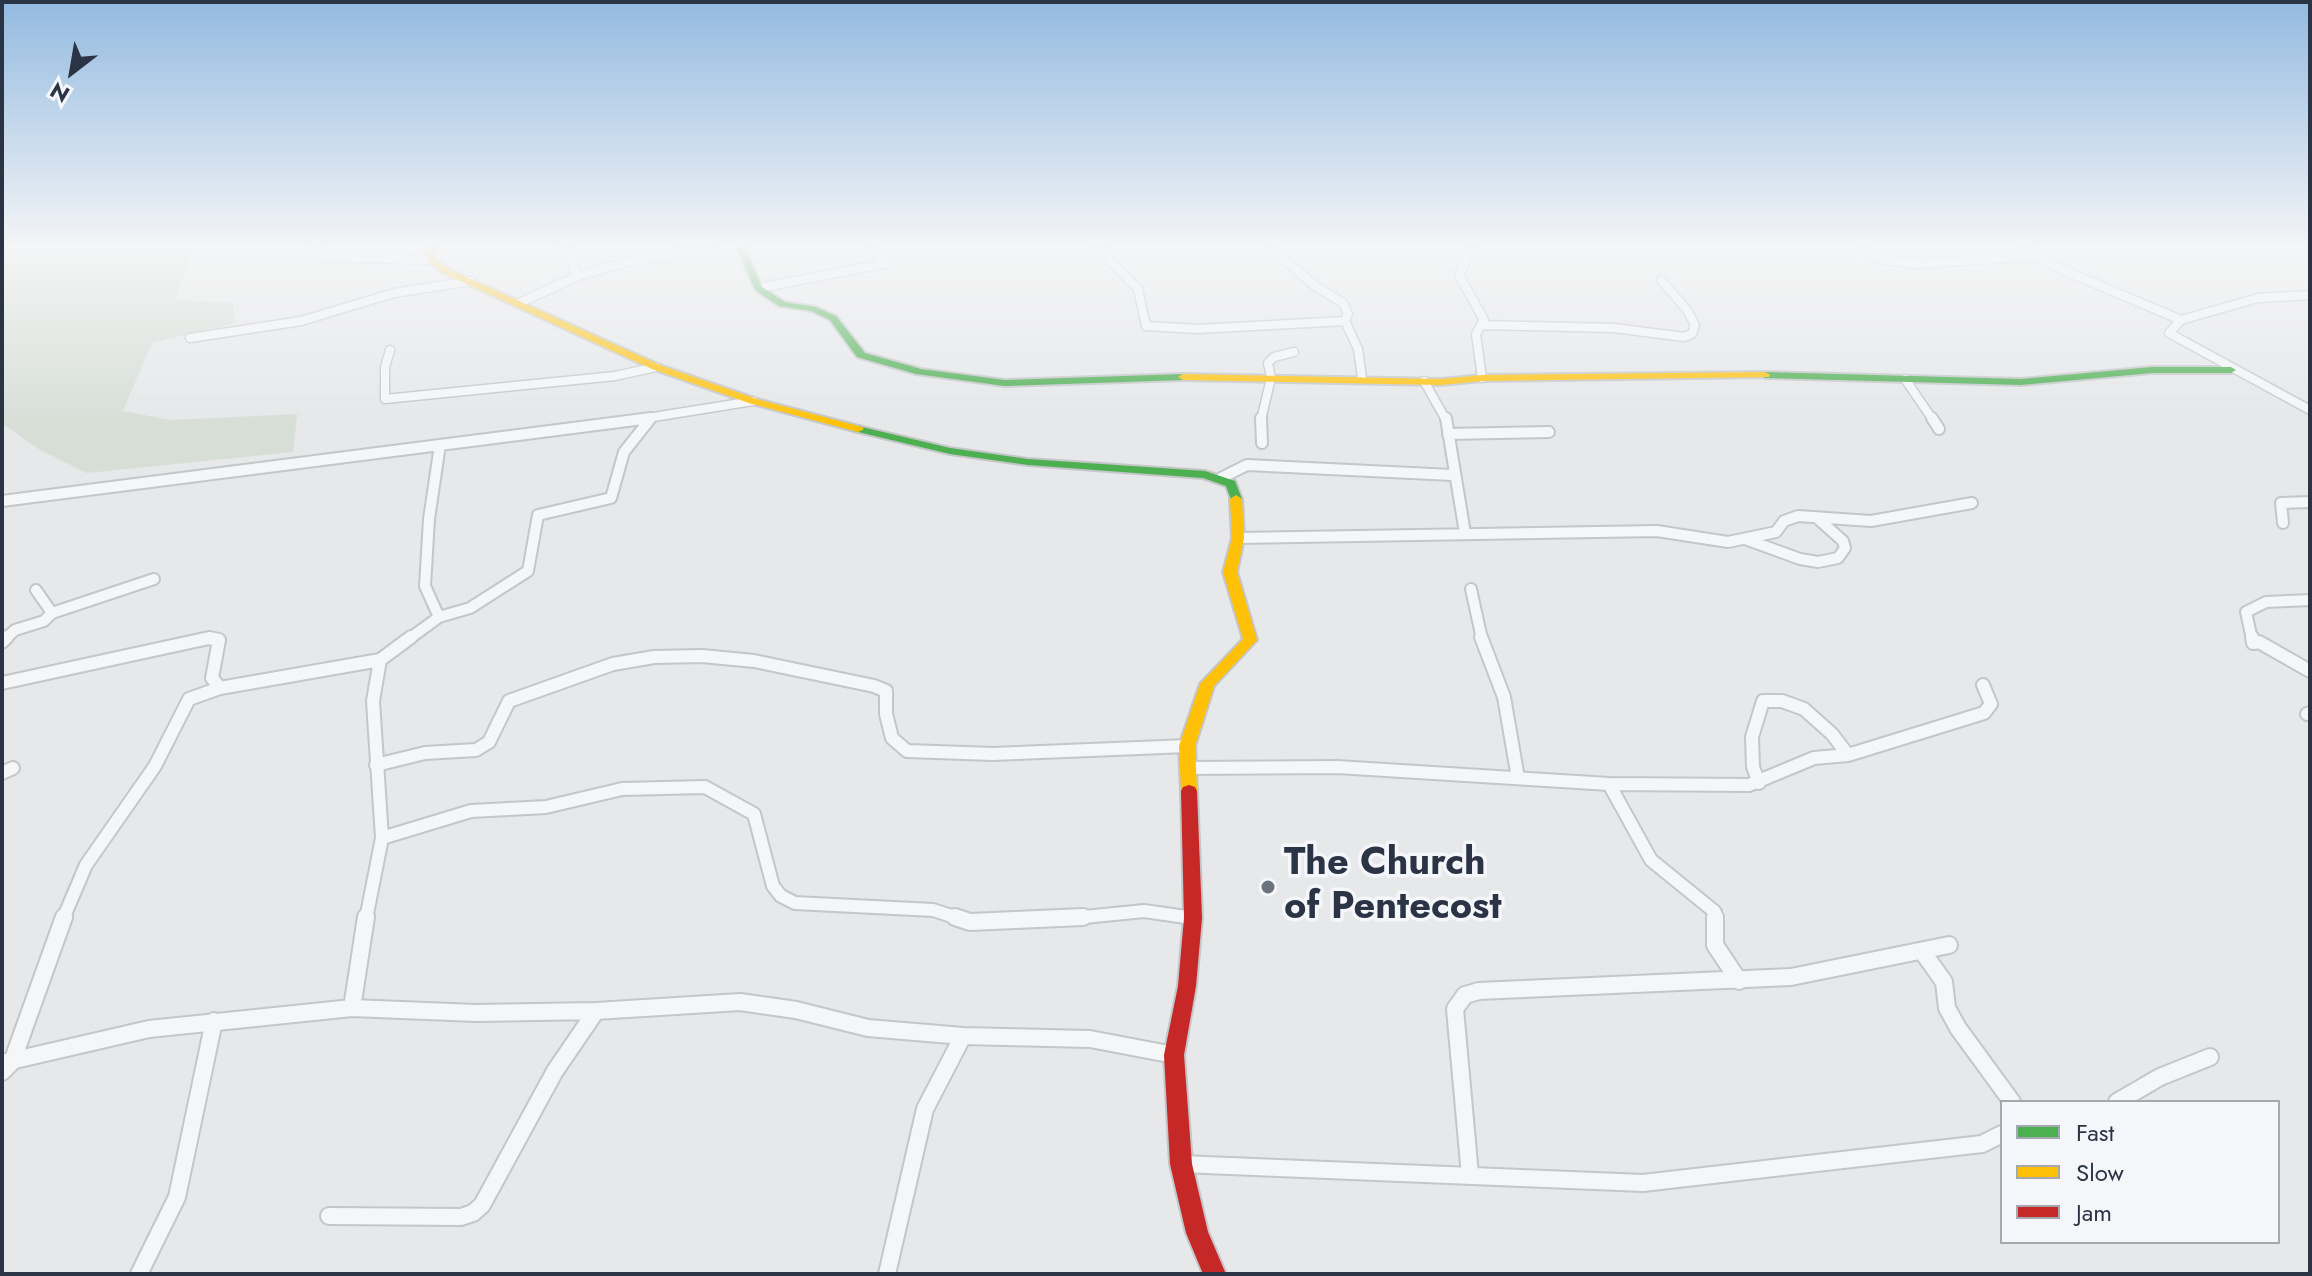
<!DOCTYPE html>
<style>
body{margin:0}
#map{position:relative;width:2312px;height:1276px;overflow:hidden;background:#e6e8ea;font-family:Jost,sans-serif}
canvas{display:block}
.frame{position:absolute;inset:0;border:4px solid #2b3445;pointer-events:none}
.legend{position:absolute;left:2000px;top:1100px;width:280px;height:144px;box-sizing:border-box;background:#f4f6f9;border:2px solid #a4a8b1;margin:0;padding:10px 14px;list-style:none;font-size:24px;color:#2b3445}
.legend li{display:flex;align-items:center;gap:16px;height:40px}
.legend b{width:40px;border:2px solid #a4a8b1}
.north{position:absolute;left:32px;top:32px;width:80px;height:80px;-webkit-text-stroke:6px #f4f6f9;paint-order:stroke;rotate:211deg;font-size:22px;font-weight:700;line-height:32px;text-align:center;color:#2b3445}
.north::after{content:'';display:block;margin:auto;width:28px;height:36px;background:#2b3445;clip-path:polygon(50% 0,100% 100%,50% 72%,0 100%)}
</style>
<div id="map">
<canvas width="2312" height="1276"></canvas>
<div class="frame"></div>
<ul class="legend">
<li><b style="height:10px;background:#4caf50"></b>Fast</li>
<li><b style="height:10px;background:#ffc107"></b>Slow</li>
<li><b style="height:10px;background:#c62828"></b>Jam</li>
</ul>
<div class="north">N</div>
</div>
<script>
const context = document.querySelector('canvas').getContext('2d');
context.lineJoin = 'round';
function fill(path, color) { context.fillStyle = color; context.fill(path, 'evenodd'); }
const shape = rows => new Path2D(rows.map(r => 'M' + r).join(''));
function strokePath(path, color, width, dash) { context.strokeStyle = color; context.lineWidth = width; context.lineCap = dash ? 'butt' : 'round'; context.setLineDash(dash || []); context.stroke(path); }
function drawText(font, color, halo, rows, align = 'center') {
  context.font = font + ' Jost,sans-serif'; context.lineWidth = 7; context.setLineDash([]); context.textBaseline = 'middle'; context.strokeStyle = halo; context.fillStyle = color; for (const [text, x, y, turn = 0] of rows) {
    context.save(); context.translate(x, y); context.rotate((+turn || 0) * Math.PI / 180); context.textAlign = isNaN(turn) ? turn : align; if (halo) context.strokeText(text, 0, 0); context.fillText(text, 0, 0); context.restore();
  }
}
fill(shape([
 [2,248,193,248,174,301,233,302,235,323,152,343,123,411,171,420,297,414,293,452,87,473,37,448,2,423]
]), '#d6ded6');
const streetFar3 = shape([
 [316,248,316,255,321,257,431,260],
 [1098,248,1138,289,1146,326,1198,329,1345,321],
 [1271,248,1315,286,1343,303,1348,314,1345,321,1358,349,1362,378],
 [1472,248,1459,275,1484,320,1476,334,1482,378],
 [1862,248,1877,259,1918,264,2036,256],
 [2022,248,2063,270,2181,320],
 [578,276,627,262,709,248],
 [758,288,884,264,872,248],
 [2310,295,2258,298,2181,320,2169,333,2310,410],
 [519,303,578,276,565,248],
 [1482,325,1614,328,1684,337,1692,334,1695,325,1687,310,1661,280],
 [190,338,301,321,394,293,471,281],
 [390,350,385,367,385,399,615,376,656,367],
 [1905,379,1933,420],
 [1424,381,1446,420],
 [635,420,753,401],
 [1261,420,1271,378,1268,363,1274,357,1294,352]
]);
const streetFar2 = shape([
 [1261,418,1262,443],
 [1446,418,1465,533],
 [1932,418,1939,429],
 [1448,434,1549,432],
 [1221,478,1247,465,1452,475],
 [2,501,651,418],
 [2283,523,2281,503,2310,502],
 [1238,538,1657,531,1728,542,1776,532,1784,521,1798,516,1871,521,1972,503],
 [1745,539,1800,559,1818,562,1838,558,1845,548,1843,541,1816,517],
 [1471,589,1482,639],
 [52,613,154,579],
 [439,617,470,608,528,571,538,515,611,498,624,452,651,418],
 [5,639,15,630,44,621,52,613,36,590],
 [203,639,215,639],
 [409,639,439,617,425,586,429,519,440,445],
 [2252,639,2246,612,2266,602,2310,600]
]);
const streetFar1 = shape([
 [1481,637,1504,697,1518,778],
 [2252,637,2253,643,2259,642,2310,671],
 [2,642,7,637],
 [2,683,209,638,219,640,212,678,220,688],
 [2307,714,2310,713],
 [376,765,425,753,476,750,489,742,509,701,613,664,654,657,702,656,754,661,874,686,886,691,886,714,892,738,907,751,993,754,1187,746],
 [1188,768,1337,767,1609,784,1749,785,1814,758,1848,755,1984,713,1991,704,1983,685],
 [2,773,13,768],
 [1759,783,1753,767,1752,737,1763,701,1782,701,1804,709,1832,734,1848,755],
 [1609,784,1651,860,1715,912,1715,919],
 [382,838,471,811,546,807,622,789,705,787,754,814,773,886,781,896,795,903,933,910,961,919],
 [63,919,86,865,155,766,189,699,220,688,380,660],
 [366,919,382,838,373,701,380,660,411,637],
 [1064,919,1144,911,1193,918]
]);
const street = shape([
 [955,917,970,922,1083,917],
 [1188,917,1193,918],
 [1715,917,1715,945,1739,981],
 [1922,951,1944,982,1947,1008,1958,1028,2012,1102],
 [352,1008,366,917],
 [2,1063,149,1029,352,1008,476,1013,596,1011,740,1002,796,1010,868,1028,963,1036,1090,1039,1174,1055],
 [2,1072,12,1062,64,917],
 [2117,1102,2160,1077,2210,1057],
 [1181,1164,1643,1183,1982,1144,2002,1134],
 [1470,1175,1455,1009,1465,995,1479,991,1791,977,1949,945],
 [329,1216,461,1217,473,1213,482,1205,555,1071,596,1011],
 [139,1274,177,1197,214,1021],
 [887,1274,925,1109,963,1036]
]);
const fast = shape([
 [737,248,745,248,762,287,785,302,816,307,836,316,865,353,921,369,1005,380,1183,374,1188,377,1183,380,1005,386,916,374,857,357,830,320,811,311,779,306,755,290,737,248],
 [2152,367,2231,367,2236,370,2231,373,2152,373,2021,385,1765,378,1760,375,1765,372,2021,379,2152,367],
 [858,426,950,448,1028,459,1205,471,1235,481,1242,499,1240,502,1232,502,1226,486,1203,478,1028,465,950,454,854,431,852,429,858,426]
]);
const slow = shape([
 [426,248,434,248,435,259,451,270,660,365,757,399,862,427,864,429,858,432,749,403,652,369,445,274,428,262,426,248],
 [1765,372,1770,375,1769,377,1482,381,1441,385,1183,380,1178,377,1183,374,1441,379,1482,375,1765,372],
 [1236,495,1242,499,1244,538,1237,572,1257,640,1214,686,1195,746,1197,791,1195,795,1189,797,1183,795,1181,791,1179,746,1200,684,1243,639,1223,572,1232,538,1230,499,1236,495]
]);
const jam = shape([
 [1189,785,1195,787,1197,791,1202,918,1196,986,1184,1055,1192,1164,1208,1232,1226,1274,1203,1274,1186,1233,1170,1164,1164,1055,1178,986,1184,918,1181,791,1183,787,1189,785]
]);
strokePath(streetFar3, '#c4c6c8', 11);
strokePath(streetFar2, '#c4c6c8', 14);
strokePath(streetFar1, '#c4c6c8', 16);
strokePath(street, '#c4c6c8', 20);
strokePath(fast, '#c4c6c8', 4);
strokePath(slow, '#c4c6c8', 4);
strokePath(jam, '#c4c6c8', 4);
strokePath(streetFar3, '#f5f6f7', 8);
strokePath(streetFar2, '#f5f6f7', 10);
strokePath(streetFar1, '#f5f6f7', 12);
strokePath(street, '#f5f6f7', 16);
fill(fast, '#4caf50');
fill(slow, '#ffc107');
fill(jam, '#c62828');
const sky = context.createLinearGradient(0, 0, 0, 426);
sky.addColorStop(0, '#93bae0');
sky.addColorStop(0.58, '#f4f5f6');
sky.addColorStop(1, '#f4f5f600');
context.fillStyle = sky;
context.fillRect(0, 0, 2312, 426);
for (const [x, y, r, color] of [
 [1268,887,8,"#6c737f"]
]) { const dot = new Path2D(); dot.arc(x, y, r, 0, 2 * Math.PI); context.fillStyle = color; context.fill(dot); strokePath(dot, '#f4f6f9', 3); }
drawText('bold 38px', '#2b3445', '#f4f6f9', [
 ["The Church",1284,865],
 ["of Pentecost",1284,909]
], 'left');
</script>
